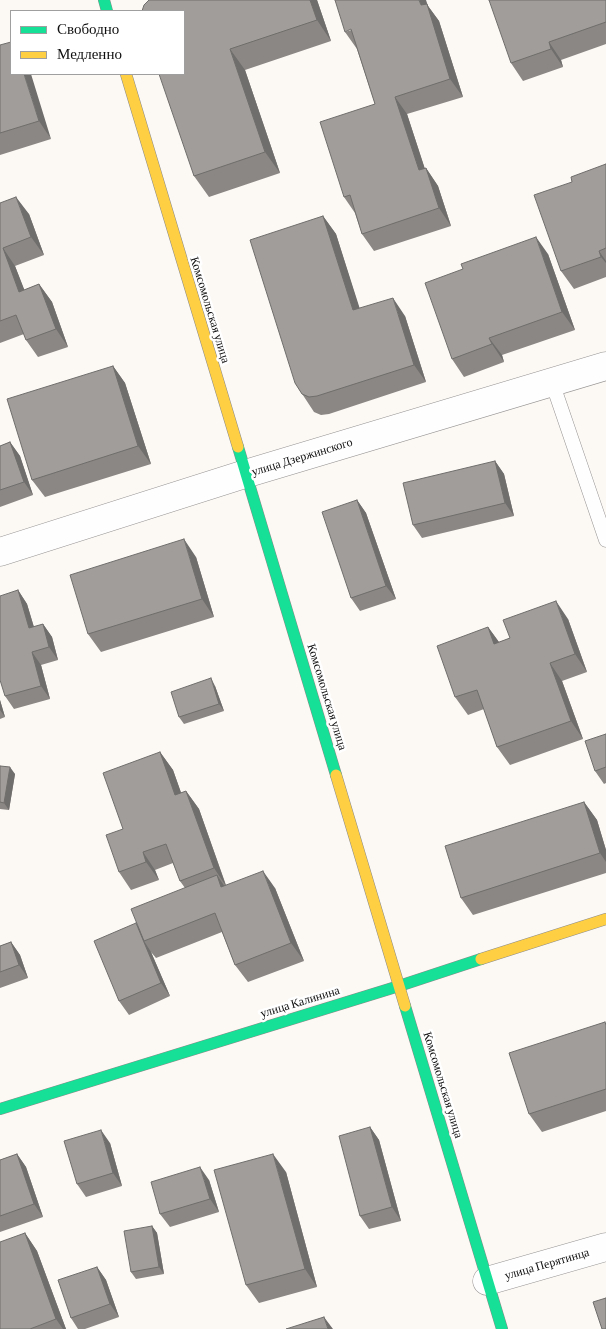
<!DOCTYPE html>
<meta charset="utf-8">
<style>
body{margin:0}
#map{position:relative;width:606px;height:1329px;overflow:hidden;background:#fcf9f5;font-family:"Crimson Pro",serif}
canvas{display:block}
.legend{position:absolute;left:10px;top:10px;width:175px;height:65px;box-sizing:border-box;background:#fff;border:1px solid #9f9f9f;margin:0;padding:6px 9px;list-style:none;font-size:15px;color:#0f0f0f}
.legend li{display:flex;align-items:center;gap:10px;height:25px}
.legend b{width:25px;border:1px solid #9f9f9f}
</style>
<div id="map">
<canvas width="606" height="1329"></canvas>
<ul class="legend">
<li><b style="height:6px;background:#16e098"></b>Свободно</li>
<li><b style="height:6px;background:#ffcf43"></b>Медленно</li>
</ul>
</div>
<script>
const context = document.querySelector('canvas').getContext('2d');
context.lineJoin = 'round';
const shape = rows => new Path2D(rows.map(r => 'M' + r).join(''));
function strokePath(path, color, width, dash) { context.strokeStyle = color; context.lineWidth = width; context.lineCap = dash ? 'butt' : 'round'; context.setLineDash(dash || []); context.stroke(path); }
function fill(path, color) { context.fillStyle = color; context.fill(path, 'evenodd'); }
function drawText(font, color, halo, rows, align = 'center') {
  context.font = font + ' "Crimson Pro",serif'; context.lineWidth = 5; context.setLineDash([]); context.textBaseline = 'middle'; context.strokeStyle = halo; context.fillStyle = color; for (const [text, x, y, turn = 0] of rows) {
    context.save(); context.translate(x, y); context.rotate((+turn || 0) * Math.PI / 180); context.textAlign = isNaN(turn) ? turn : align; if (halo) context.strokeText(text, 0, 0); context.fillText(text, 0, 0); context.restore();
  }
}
const lane = shape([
 [552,382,606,540]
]);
const street = shape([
 [0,552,245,474,606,366],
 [487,1281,606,1247]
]);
const fast = shape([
 [104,0,107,11],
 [238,447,336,775],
 [405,1006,502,1329],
 [0,1109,399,986,481,959]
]);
const slow = shape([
 [126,74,238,447],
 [336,775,405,1006],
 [481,959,606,919]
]);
strokePath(lane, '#969493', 15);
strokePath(street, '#969493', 29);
strokePath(fast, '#8c8b89', 12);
strokePath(slow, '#8c8b89', 12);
strokePath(lane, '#fffefe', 14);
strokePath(street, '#fffefe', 28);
strokePath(fast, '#16e098', 11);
strokePath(slow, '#ffcf43', 11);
fill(shape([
 [149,0,317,0,331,41,245,70,280,173,209,197,194,176],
 [606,0,606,44,561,60,563,67,523,81,511,63],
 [428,6,439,21,463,97,407,114,425,169,426,168,438,186,451,226,374,251,362,234,355,213,344,197,375,104,357,49,345,32],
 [0,45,51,139,0,155],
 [606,164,606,277,574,289,561,271,572,182],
 [0,203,29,214,44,255,15,266,24,290,39,284,52,302,68,347,38,357,26,340,24,334,0,343],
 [323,216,336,234,359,308,405,316,426,382,329,414,321,415,314,412,295,383],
 [548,254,575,330,502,355,504,362,464,377,452,359],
 [113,366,125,383,151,464,45,497,32,480],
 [10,442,20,456,33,495,0,507,0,446],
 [495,461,504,474,514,516,422,538,413,525],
 [357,500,366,513,396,599,360,611,351,598],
 [196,557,214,617,101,652,88,634],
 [18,590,27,604,34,627,43,624,52,637,58,660,41,665,50,699,14,709,5,696],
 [568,619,587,672,562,681,583,739,510,765,497,747,484,709,468,715,455,697,488,627,499,642],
 [215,686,224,711,184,724,179,717],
 [0,700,5,717,0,719],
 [606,734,606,783,604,784,595,771],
 [160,752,173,770,181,793,186,791,199,809,226,885,275,888,304,961,248,982,235,965,222,932,156,958,151,952,170,996,129,1015,119,1001,138,927,185,888,180,881,173,863,155,870,159,880,131,890,119,872,123,829],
 [0,766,15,774,9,810,0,809],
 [584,802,597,820,606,850,606,873,473,915,461,898],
 [11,942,20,955,28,978,0,988,0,946],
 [606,1023,606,1111,542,1132,529,1114],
 [370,1127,379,1140,401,1221,369,1229,360,1216],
 [110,1143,122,1186,86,1197,77,1184],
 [17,1154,26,1167,43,1217,0,1232,0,1160],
 [286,1172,317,1287,259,1303,246,1285],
 [209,1180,219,1212,170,1227,160,1214],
 [152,1226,157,1233,164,1274,136,1279,131,1272],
 [25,1233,37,1251,66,1329,0,1329],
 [97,1267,106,1280,119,1317,85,1329,78,1329,71,1318]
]), '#8a8784');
fill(shape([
 [310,0,317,0,331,41,317,20],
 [419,0,426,0,428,6,439,21,463,97,450,79],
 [549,42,561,60,563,67,551,49],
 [230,49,245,70,280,173,265,152],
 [24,74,31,74,51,139,39,121],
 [395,97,407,114,431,188,419,170],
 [426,168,438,186,451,226,439,208],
 [16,197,29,214,44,255,31,237],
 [323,216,336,234,366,328,353,310],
 [536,237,548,254,575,330,562,312],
 [3,248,15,266,32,309,19,292],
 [599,251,606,261,606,263,601,257],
 [39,284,52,302,68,347,56,329],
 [393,298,405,316,426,382,414,365],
 [489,338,502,355,504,362,492,344],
 [113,366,125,383,151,464,138,446],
 [10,442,20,456,33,495,24,482],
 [495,461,504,474,514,516,505,503],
 [357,500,366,513,396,599,386,586],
 [184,539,196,557,214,617,202,599],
 [18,590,27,604,38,641,29,628],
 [556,601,568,619,587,672,575,654],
 [43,624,52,637,58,660,49,647],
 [488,627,501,645,494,644],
 [32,652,41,665,50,699,41,686],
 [550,663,562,681,583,739,571,721],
 [211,678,215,686,224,711,219,704],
 [0,700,5,717,0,710],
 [160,752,173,770,188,812,175,795],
 [10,767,15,774,9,810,4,803],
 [186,791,199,809,226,886,214,868],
 [584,802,597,820,606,850,606,862,600,853],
 [143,852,155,870,159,880,146,862],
 [263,871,275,888,304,961,291,943],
 [217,875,229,893,221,887],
 [136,923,145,936,144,941,151,952,170,996,161,983],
 [11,942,20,955,28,978,19,965],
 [370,1127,379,1140,401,1221,392,1207],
 [101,1130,110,1143,122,1186,113,1173],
 [17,1154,26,1167,43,1217,34,1204],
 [273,1154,286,1172,317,1287,305,1269],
 [200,1167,209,1180,219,1212,210,1199],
 [152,1226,157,1233,164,1274,159,1267],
 [25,1233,37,1251,66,1329,63,1329,56,1319],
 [97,1267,106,1280,119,1317,110,1304],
 [324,1317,333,1329,328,1329]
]), '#706e6c');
const building = shape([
 [149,0,310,0,317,20,230,49,265,152,194,176,159,74,184,74,184,11,142,11,144,5,149,0],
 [335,0,419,0,421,5,427,4,450,79,395,97,419,170,426,168,439,208,362,234,350,195,344,197,320,122,375,104,351,29,345,32,335,0],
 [489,0,606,0,606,22,549,42,551,49,511,63,489,0],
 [11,42,11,74,24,74,39,121,0,133,0,45,11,42],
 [606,164,606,248,599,251,601,257,561,271,534,195,572,182,571,177,606,164],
 [16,197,31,237,3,248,19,292,39,284,56,329,26,340,16,315,0,321,0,203,16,197],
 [323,216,353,310,393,298,414,365,317,396,309,397,302,394,295,383,250,240,323,216],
 [536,237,562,312,489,338,492,344,452,359,425,283,463,269,461,264,536,237],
 [113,366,138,446,32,480,7,399,113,366],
 [10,442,24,482,0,490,0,446,10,442],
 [495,461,505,503,413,525,403,483,495,461],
 [357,500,386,586,351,598,322,512,357,500],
 [184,539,202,599,88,634,70,575,184,539],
 [18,590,29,628,43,624,49,647,32,652,41,686,5,696,0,680,0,596,18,590],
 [556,601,575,654,550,663,571,721,497,747,477,690,455,697,437,646,488,627,494,644,510,638,503,620,556,601],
 [211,678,219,704,179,717,171,692,211,678],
 [606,734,606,767,595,771,585,741,606,734],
 [160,752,175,795,186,791,214,868,180,881,166,844,143,852,146,862,119,872,106,835,123,829,103,773,160,752],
 [0,766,10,767,4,803,0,802,0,766],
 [584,802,600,853,461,898,445,846,584,802],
 [263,871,291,943,235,965,215,913,144,941,131,909,217,875,221,887,263,871],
 [136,923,161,983,119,1001,94,941,136,923],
 [11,942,19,965,0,972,0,946,11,942],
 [605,1022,606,1025,606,1089,529,1114,509,1053,605,1022],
 [370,1127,392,1207,360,1216,339,1136,370,1127],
 [101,1130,113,1173,77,1184,64,1141,101,1130],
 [17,1154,34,1204,0,1216,0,1160,17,1154],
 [273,1154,305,1269,246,1285,214,1170,273,1154],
 [200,1167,210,1199,160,1214,151,1182,200,1167],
 [152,1226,159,1267,131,1272,124,1231,152,1226],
 [25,1233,56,1319,30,1329,0,1329,0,1242,25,1233],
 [97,1267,110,1304,71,1318,58,1280,97,1267],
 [606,1298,606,1329,602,1329,593,1302,606,1298],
 [324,1317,328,1329,286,1329,324,1317]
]);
fill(building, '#a09d9a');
strokePath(building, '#706e6c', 1);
drawText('12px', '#0f0f0f', '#fff', [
 ["Комсомольская улица",210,310,73],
 ["улица Дзержинского",302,457,-17],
 ["Комсомольская улица",327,697,73],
 ["улица Калинина",300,1002,-17],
 ["Комсомольская улица",443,1085,73],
 ["улица Перятинца",547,1264,-16]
]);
</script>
